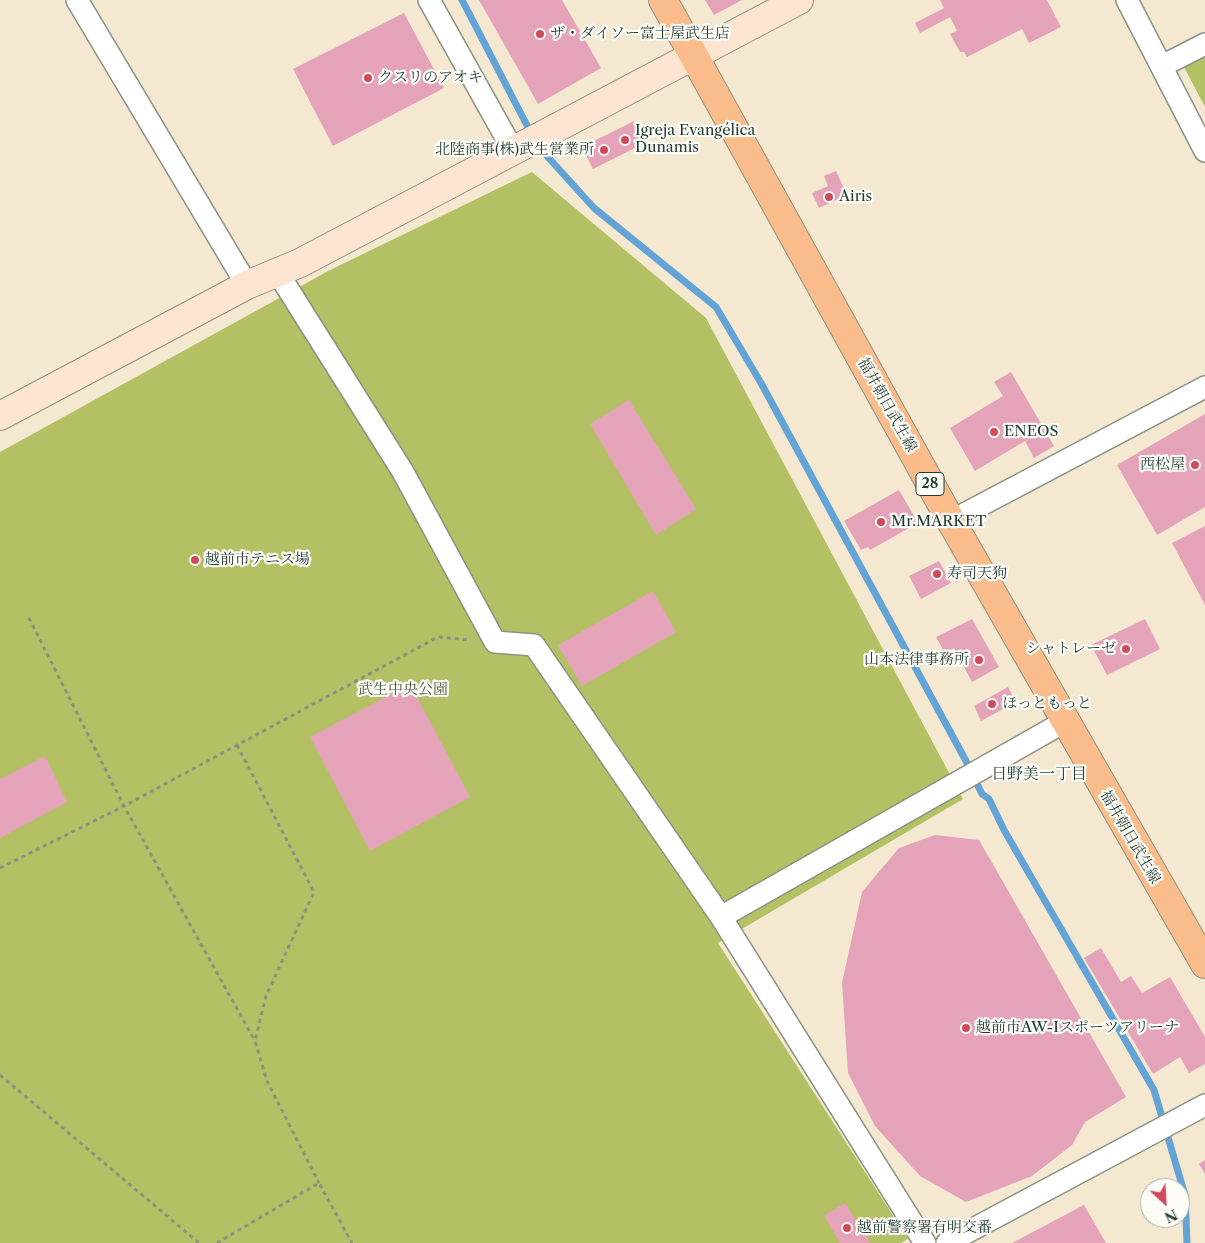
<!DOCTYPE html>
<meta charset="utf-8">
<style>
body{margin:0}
#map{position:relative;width:1205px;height:1243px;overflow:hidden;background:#f4e8d0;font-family:"Libre Caslon Text",serif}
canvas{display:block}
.north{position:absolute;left:1140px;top:1178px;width:50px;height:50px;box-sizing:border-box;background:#fdfcf7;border:1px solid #a4b0a9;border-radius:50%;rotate:155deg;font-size:14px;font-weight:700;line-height:20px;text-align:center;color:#1f3d34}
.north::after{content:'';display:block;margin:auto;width:18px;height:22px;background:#d1495b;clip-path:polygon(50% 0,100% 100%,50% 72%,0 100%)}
</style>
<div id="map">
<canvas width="1205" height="1243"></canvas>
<div class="north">N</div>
</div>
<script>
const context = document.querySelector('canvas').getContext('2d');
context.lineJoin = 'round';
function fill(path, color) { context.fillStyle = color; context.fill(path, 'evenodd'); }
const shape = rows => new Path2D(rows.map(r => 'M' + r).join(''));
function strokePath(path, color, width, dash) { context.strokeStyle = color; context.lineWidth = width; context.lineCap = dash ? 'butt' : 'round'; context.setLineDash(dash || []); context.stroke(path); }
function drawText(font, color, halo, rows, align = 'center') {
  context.font = font + ' "Libre Caslon Text","Noto Serif JP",serif'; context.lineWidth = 4.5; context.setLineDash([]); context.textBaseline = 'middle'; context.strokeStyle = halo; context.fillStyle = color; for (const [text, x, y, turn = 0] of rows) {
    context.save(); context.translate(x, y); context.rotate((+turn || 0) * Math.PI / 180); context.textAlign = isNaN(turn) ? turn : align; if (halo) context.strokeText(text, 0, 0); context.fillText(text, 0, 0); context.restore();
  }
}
fill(shape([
 [1205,57,1205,107,1184,67],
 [532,172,706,318,963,799,718,943,908,1239,901,1243,0,1243,0,452,330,270]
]), '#b3c164');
strokePath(shape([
 [462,0,532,135],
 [537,145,594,208,716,307,761,383,966,761,982,794,989,799,1004,830,1154,1090,1185,1195,1187,1243]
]), '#64a3d6', 7);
fill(shape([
 [479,0,562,0,601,68,538,104],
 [705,0,742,0,714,15],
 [940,0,1047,0,1061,27,1029,43,1022,29,967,57,964,52,960,52,950,34,957,31,950,17,920,33,915,23,944,8],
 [404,13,444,88,333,146,293,69],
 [634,121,645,143,593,169,582,147],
 [836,171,847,195,819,208,812,193,828,186,824,176],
 [1011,372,1054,446,1034,458,1025,441,975,471,950,428,1003,396,994,382],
 [629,400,696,509,656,535,590,424],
 [1205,414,1205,507,1157,535,1117,465],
 [899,490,918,523,870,550,868,547,861,550,844,521],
 [1205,526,1205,605,1172,543],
 [939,561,951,583,921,599,909,576],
 [653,591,676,632,582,686,558,645],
 [972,619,999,667,972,682,954,648,945,653,936,637],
 [1145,619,1160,649,1107,675,1091,645],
 [410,684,470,797,370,851,310,737],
 [1008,687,1016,702,981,721,974,706],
 [45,756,67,802,0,838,0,779],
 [935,835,979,840,1126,1097,1085,1122,1072,1145,1032,1176,966,1202,920,1176,875,1126,848,1073,842,983,862,892,899,848],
 [1101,948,1121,982,1131,976,1142,993,1170,977,1205,1037,1205,1064,1189,1073,1180,1057,1153,1074,1084,958],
 [1205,1160,1205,1174,1199,1164],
 [845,1203,870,1242,867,1243,840,1243,824,1215],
 [1084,1205,1106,1243,1012,1243]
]), '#e5a3b9');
const street = shape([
 [77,0,247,285],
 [429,0,514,152],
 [1127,0,1205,151],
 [1162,66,1205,44],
 [278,273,403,472,495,642,534,645,721,917,925,1243],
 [951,521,1205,387],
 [721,917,1064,722],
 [947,1243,1205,1105]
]);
const secondary = shape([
 [0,416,247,285,300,263,799,0]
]);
const primary = shape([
 [663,0,951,521,1205,964]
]);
strokePath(street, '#8a9282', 24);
strokePath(secondary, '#8a9282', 30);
strokePath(primary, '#8a9282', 30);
strokePath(shape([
 [29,618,124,806,255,1041],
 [237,745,314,892,266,996,255,1041,267,1081,319,1183],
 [0,868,124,806,438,637,470,640],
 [0,1075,199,1243],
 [217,1243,319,1183,352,1243]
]), '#8a9282', 3, [4, 4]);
strokePath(street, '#fff', 21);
strokePath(secondary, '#fde4d0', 28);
strokePath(primary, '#f9bc8a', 28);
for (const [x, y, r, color] of [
 [540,34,5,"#d1495b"],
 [368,78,5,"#d1495b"],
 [625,140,5,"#d1495b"],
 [604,150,5,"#d1495b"],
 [829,197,5,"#d1495b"],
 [994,432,5,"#d1495b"],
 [1195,465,5,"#d1495b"],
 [881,522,5,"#d1495b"],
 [195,560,5,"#d1495b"],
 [937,574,5,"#d1495b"],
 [1126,649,5,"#d1495b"],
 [979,660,5,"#d1495b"],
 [992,704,5,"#d1495b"],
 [966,1028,5,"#d1495b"],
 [847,1228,5,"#d1495b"]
]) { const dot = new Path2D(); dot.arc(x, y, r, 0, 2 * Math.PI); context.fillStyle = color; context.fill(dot); strokePath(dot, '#fdfcf7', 2); }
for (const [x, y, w] of [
 [930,484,28]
]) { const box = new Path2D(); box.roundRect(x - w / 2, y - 11.5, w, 23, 4); context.fillStyle = '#fdfcf7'; context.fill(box); strokePath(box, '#1f3d34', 1); }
drawText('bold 14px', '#1f3d34', null, [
 ["28",930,484]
]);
drawText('15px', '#1f3d34', '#fdfcf7', [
 ["ザ・ダイソー富士屋武生店",550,34],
 ["クスリのアオキ",378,78],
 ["Igreja Evangélica",635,131],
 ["Dunamis",635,148],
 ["北陸商事(株)武生営業所",594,150,"right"],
 ["Airis",839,197],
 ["ENEOS",1004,432],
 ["西松屋",1185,465,"right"],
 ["Mr.MARKET",891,522],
 ["越前市テニス場",205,560],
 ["寿司天狗",947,574],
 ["シャトレーゼ",1116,649,"right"],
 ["山本法律事務所",969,660,"right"],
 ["ほっともっと",1002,704],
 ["越前市AW-Iスポーツアリーナ",976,1028],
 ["越前警察署有明交番",857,1228]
], 'left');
drawText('15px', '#1f3d34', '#fdfcf7', [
 ["福井朝日武生線",887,405,61],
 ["福井朝日武生線",1130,837,60]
]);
drawText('15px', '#445e40', '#fdfcf7', [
 ["武生中央公園",403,690]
]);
drawText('16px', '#1f3d34', '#fdfcf7', [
 ["日野美一丁目",1039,774]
]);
</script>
